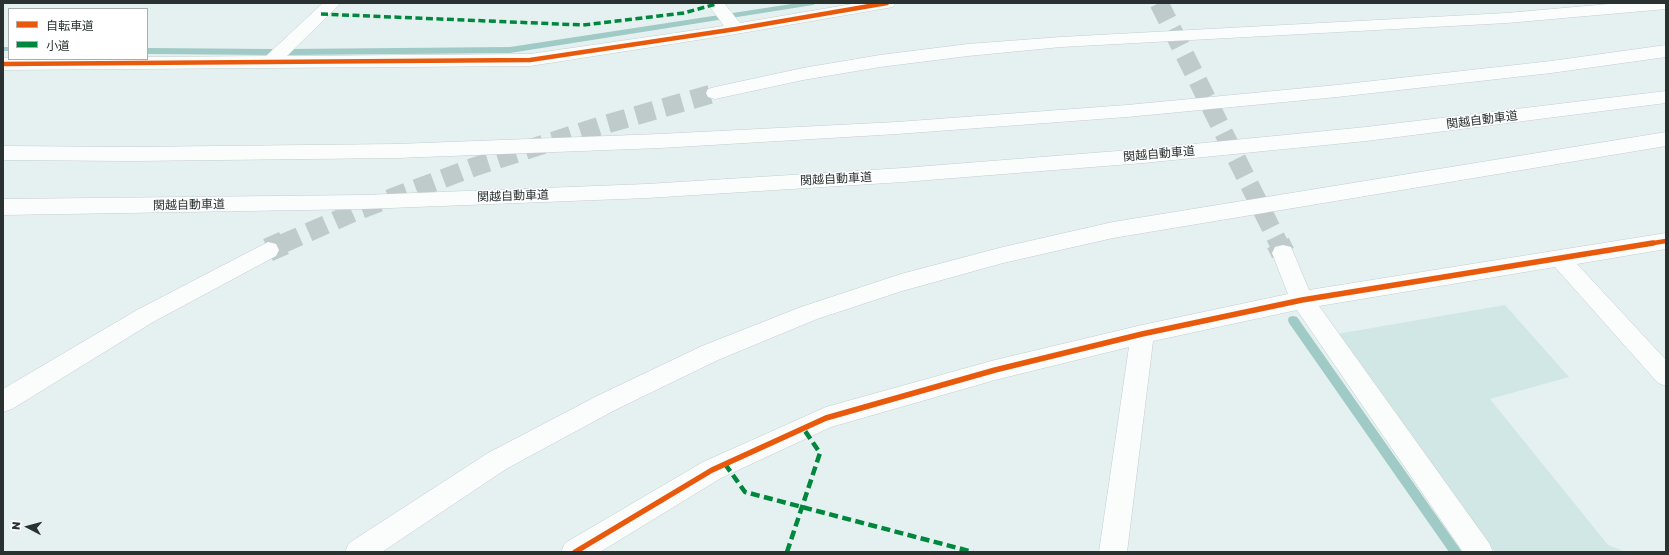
<!DOCTYPE html>
<meta charset="utf-8">
<style>
body{margin:0}
#map{position:relative;width:1669px;height:555px;overflow:hidden;background:#e5f1f0;font-family:"Golos Text","Noto Sans JP",sans-serif}
canvas{display:block}
.frame{position:absolute;inset:0;border:4px solid #293231;pointer-events:none}
.legend{position:absolute;left:8px;top:8px;width:140px;height:52px;box-sizing:border-box;background:#fff;border:1px solid #a9adad;margin:0;padding:5px 7px;list-style:none;font-size:12px;color:#293231}
.legend li{display:flex;align-items:center;gap:8px;height:20px}
.legend b{width:20px;border:1px solid #a9adad}
.north{position:absolute;left:8px;top:507px;width:40px;height:40px;-webkit-text-stroke:3px #fff;paint-order:stroke;rotate:276deg;font-size:11px;font-weight:700;line-height:16px;text-align:center;color:#293231}
.north::after{content:'';display:block;margin:auto;width:14px;height:18px;background:#293231;clip-path:polygon(50% 0,100% 100%,50% 72%,0 100%)}
</style>
<div id="map">
<canvas width="1669" height="555"></canvas>
<div class="frame"></div>
<ul class="legend">
<li><b style="height:5px;background:#e8590c"></b>自転車道</li>
<li><b style="height:5px;background:#00873e"></b>小道</li>
</ul>
<div class="north">N</div>
</div>
<script>
const context = document.querySelector('canvas').getContext('2d');
context.lineJoin = 'round';
function fill(path, color) { context.fillStyle = color; context.fill(path, 'evenodd'); }
const shape = rows => new Path2D(rows.map(r => 'M' + r).join(''));
function strokePath(path, color, width, dash) { context.strokeStyle = color; context.lineWidth = width; context.lineCap = dash ? 'butt' : 'round'; context.setLineDash(dash || []); context.stroke(path); }
function drawText(font, color, halo, rows, align = 'center') {
  context.font = font + ' "Golos Text","Noto Sans JP",sans-serif'; context.lineWidth = 3; context.setLineDash([]); context.textBaseline = 'middle'; context.strokeStyle = halo; context.fillStyle = color; for (const [text, x, y, turn = 0] of rows) {
    context.save(); context.translate(x, y); context.rotate((+turn || 0) * Math.PI / 180); context.textAlign = isNaN(turn) ? turn : align; if (halo) context.strokeText(text, 0, 0); context.fillText(text, 0, 0); context.restore();
  }
}
fill(shape([
 [1505,305,1569,377,1490,399,1608,545,1626,552,1495,552,1337,334]
]), '#d0e7e5');
fill(shape([
 [798,3,817,3,813,5,510,53,289,55,285,52,289,49,510,47,798,3],
 [3,47,9,47,9,51,3,51,3,47],
 [147,48,272,49,276,52,272,55,147,54,147,48],
 [1293,316,1297,317,1462,552,1449,552,1289,323,1288,320,1289,317,1293,316]
]), '#a0cac5');
strokePath(shape([
 [1159,3,1279,244]
]), '#bfcbca', 19, [19, 10]);
strokePath(shape([
 [1278,243,1283,253]
]), '#bfcbca', 24, [24, 12]);
strokePath(shape([
 [282,244,359,210,474,167,603,125,715,93]
]), '#bfcbca', 19, [19, 10]);
strokePath(shape([
 [268,250,284,243]
]), '#bfcbca', 24, [24, 12]);
const minor = shape([
 [323,3,341,3,287,56,530,54,724,26,707,3,724,3,740,23,858,3,895,3,893,7,887,8,736,34,530,66,3,70,3,58,147,59,147,57,266,56,323,3],
 [1666,233,1666,249,1577,264,1666,360,1666,386,1658,383,1555,267,1319,306,1489,543,1493,552,1463,552,1297,310,1153,341,1127,552,1099,552,1129,347,995,380,831,427,721,478,600,552,561,552,565,543,703,462,826,407,995,360,1142,325,1288,294,1272,253,1275,247,1283,245,1291,247,1309,290,1666,233]
]);
const motorway = shape([
 [1620,3,1666,3,1666,9,1507,23,1061,47,968,56,880,67,803,80,715,99,708,97,706,93,708,89,715,87,803,68,880,55,968,44,1061,37,1507,13,1620,3],
 [1666,45,1666,57,1551,73,1337,97,1127,117,897,134,660,148,397,158,131,161,3,160,3,146,131,147,397,144,660,134,897,122,1127,105,1337,85,1551,61,1666,45],
 [1666,91,1666,103,1366,141,1143,163,903,182,647,198,364,209,3,215,3,199,364,195,647,184,903,168,1143,149,1366,127,1666,91],
 [1666,132,1666,146,1113,238,1003,263,902,291,817,319,718,360,615,410,506,469,382,552,345,552,349,543,488,453,597,396,702,346,801,307,901,274,1003,247,1113,222,1666,132],
 [268,242,276,244,279,250,276,256,153,322,12,409,3,412,3,389,137,310,268,242]
]);
strokePath(minor, '#c3cdcb', 1);
strokePath(motorway, '#c3cdcb', 1);
fill(minor, '#fbfdfd');
fill(motorway, '#fbfdfd');
strokePath(shape([
 [321,14,583,25,684,13,716,4]
]), '#00873e', 3.5, [7, 3.5]);
strokePath(shape([
 [725,464,745,492,973,552],
 [787,552,820,453,803,428]
]), '#00873e', 4.5, [9, 4.5]);
strokePath(shape([
 [3,64,530,60,736,29,887,3],
 [1647,244,1666,241]
]), '#e8590c', 4.5);
strokePath(shape([
 [575,552,712,470,826,418,995,370,1142,334,1302,300,1653,243]
]), '#e8590c', 5.5);
drawText('12px', '#293231', '#fff', [
 ["関越自動車道",1482,120,-7],
 ["関越自動車道",1159,154,-5],
 ["関越自動車道",836,179,-3],
 ["関越自動車道",513,196,-2],
 ["関越自動車道",189,205,-1]
]);
</script>
